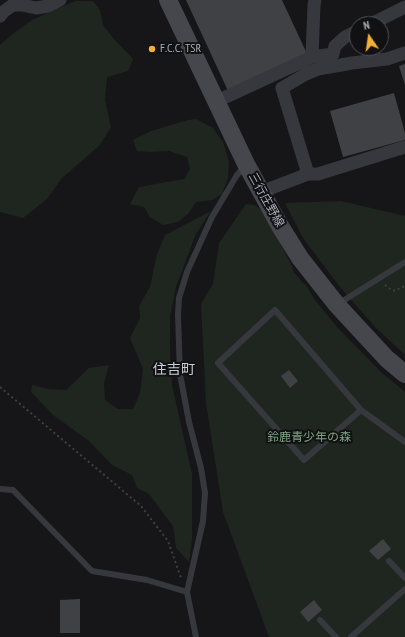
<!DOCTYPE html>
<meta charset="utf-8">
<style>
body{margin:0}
#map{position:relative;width:405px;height:637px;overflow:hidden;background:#161618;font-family:"PT Sans Narrow",sans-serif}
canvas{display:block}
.north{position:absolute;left:349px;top:16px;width:40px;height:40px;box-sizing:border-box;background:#111113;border:1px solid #4d4f55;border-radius:50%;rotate:347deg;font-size:11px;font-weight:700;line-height:16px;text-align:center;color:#a8adb8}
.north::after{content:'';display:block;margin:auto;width:14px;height:18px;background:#f2b134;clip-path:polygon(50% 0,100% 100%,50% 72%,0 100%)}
</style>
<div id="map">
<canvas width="405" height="637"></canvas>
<div class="north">N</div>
</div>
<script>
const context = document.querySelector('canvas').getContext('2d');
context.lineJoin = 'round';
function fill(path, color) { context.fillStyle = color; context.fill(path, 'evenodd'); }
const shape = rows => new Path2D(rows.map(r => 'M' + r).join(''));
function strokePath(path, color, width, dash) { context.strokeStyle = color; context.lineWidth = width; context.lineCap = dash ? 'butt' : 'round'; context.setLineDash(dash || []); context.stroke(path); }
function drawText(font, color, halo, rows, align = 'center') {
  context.font = font + ' "PT Sans Narrow","Noto Sans JP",sans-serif'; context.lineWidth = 4; context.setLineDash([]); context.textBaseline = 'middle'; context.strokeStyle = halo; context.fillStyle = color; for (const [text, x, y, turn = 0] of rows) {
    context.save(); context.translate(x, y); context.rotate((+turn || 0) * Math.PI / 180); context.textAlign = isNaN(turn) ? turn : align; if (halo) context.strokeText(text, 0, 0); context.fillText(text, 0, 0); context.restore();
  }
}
fill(shape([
 [75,1,93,1,100,10,103,25,114,39,133,59,128,71,107,77,105,100,111,127,100,145,62,178,47,199,23,218,0,212,0,45,15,32,32,20],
 [196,119,213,128,223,142,229,161,228,178,222,194,212,200,196,202,188,214,178,222,163,225,150,217,144,207,130,204,139,187,184,179,190,169,187,157,169,151,151,152,137,151,133,140,151,131,188,120],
 [341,201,405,216,405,355,376,328,340,287,303,238,285,203],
 [246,204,255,205,265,213,292,266,293,271,302,282,306,285,315,300,338,328,381,372,405,392,405,637,269,637,223,512,206,403,201,304,213,284,219,243],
 [211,211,196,234,176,287,170,317,170,352,172,385,192,474,192,539,189,562,176,548,173,526,149,494,137,488,132,475,112,465,89,441,53,415,31,392,32,385,48,389,66,390,89,368,109,365,104,383,105,400,118,409,133,409,140,393,143,369,130,338,140,318,139,306,150,287,157,254,165,235]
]), '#1e261f');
fill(shape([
 [186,0,282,0,308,56,229,93],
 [405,64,405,85,399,66],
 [394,93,405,133,405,140,343,157,330,111],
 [289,370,298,381,290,388,281,376],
 [383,539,391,549,378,560,369,551],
 [80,599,80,633,60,633,60,600],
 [314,600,322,610,308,622,300,612]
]), '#404145');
strokePath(shape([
 [385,285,393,291,405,286],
 [0,387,141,506,168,541,181,578]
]), '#3d3f44', 2, [2, 3]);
strokePath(shape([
 [338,304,405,262],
 [361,410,304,460,218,363,275,310,361,410,405,442],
 [0,489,13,490,92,571,147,580,187,592],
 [389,561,405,578],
 [320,620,336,637],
 [196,637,187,592,203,521,205,493,201,468,189,422,180,374,178,315,179,298,187,272,212,217,237,175,245,166],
 [351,637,405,589]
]), '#37383d', 6);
strokePath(shape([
 [0,16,3,12,13,5,22,5,36,8,48,6,60,0],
 [371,24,405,7],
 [312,57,314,5,315,0],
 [217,101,312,57,333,54,335,46,345,37,357,31],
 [308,174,282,88,306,74,318,69,352,63,387,59,405,53],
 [261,192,308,174,318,174,405,147]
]), '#37383d', 13);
strokePath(shape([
 [168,0,246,164,280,226,300,258,337,305,387,359,405,374]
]), '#45474d', 18);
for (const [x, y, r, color] of [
 [152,49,4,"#f2b134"]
]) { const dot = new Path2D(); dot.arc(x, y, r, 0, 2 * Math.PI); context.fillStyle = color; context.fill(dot); strokePath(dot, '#111113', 1.5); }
drawText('12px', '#a8adb8', '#111113', [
 ["F.C.C. TSR",160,49]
], 'left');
drawText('12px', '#a8adb8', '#111113', [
 ["三行庄野線",266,200,61]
]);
drawText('12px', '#7fa381', '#111113', [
 ["鈴鹿青少年の森",309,438]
]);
drawText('14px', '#c9ccd4', '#111113', [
 ["住吉町",174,370]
]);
</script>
